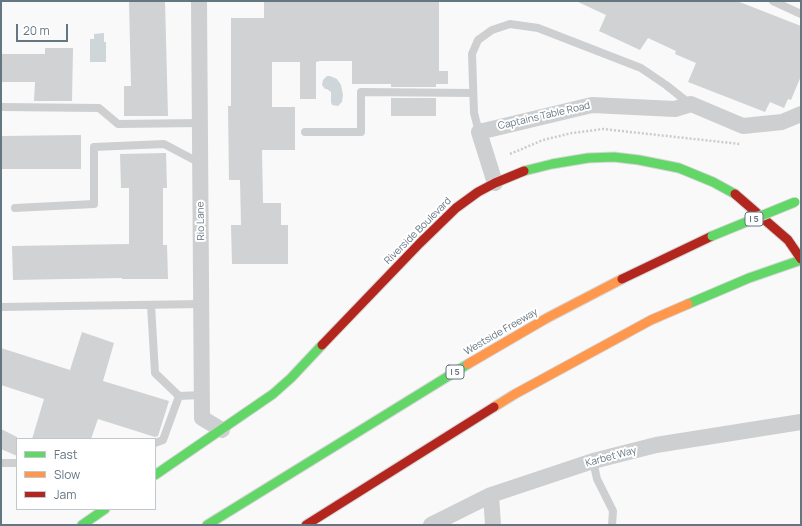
<!DOCTYPE html>
<style>
body{margin:0}
#map{position:relative;width:802px;height:526px;overflow:hidden;background:#f9f9f9;font-family:Manrope,sans-serif}
canvas{display:block}
.frame{position:absolute;inset:0;border:2px solid #657683;pointer-events:none}
.legend{position:absolute;left:16px;top:438px;width:140px;height:72px;box-sizing:border-box;background:#fff;border:1px solid #c1c8cd;margin:0;padding:5px 7px;list-style:none;font-size:12px;color:#657683}
.legend li{display:flex;align-items:center;gap:8px;height:20px}
.legend b{width:20px;border:1px solid #c1c8cd}
.scale{position:absolute;left:16px;top:24px;width:52px;height:18px;box-sizing:border-box;border:2px solid #657683;border-top:0;padding-left:5px;font-size:12px;line-height:14px;white-space:nowrap;color:#657683;-webkit-text-stroke:3px #fff;paint-order:stroke}
</style>
<div id="map">
<canvas width="802" height="526"></canvas>
<div class="frame"></div>
<ul class="legend">
<li><b style="height:5px;background:#63d668"></b>Fast</li>
<li><b style="height:5px;background:#ff974d"></b>Slow</li>
<li><b style="height:5px;background:#b3261e"></b>Jam</li>
</ul>
<div class="scale">20 m</div>
</div>
<script>
const context = document.querySelector('canvas').getContext('2d');
context.lineJoin = 'round';
function fill(path, color) { context.fillStyle = color; context.fill(path, 'evenodd'); }
const shape = rows => new Path2D(rows.map(r => 'M' + r).join(''));
function strokePath(path, color, width, dash) { context.strokeStyle = color; context.lineWidth = width; context.lineCap = dash ? 'butt' : 'round'; context.setLineDash(dash || []); context.stroke(path); }
function drawText(font, color, halo, rows, align = 'center') {
  context.font = font + ' Manrope,sans-serif'; context.lineWidth = 4; context.setLineDash([]); context.textBaseline = 'middle'; context.strokeStyle = halo; context.fillStyle = color; for (const [text, x, y, turn = 0] of rows) {
    context.save(); context.translate(x, y); context.rotate((+turn || 0) * Math.PI / 180); context.textAlign = isNaN(turn) ? turn : align; if (halo) context.strokeText(text, 0, 0); context.fillText(text, 0, 0); context.restore();
  }
}
fill(shape([
 [104,33,104,42,106,42,106,62,90,62,90,39,94,39,94,34],
 [327,76,330,76,337,79,341,85,343,95,342,102,338,106,332,105,331,102,331,92,327,89,325,89,322,85,323,80]
]), '#ced6d9');
fill(shape([
 [129,1,165,1,168,116,124,116,124,86,131,86],
 [264,1,439,1,439,71,448,71,448,84,436,84,436,87,391,87,391,84,352,84,352,61,320,61,316,62,316,99,300,99,300,62,272,62,272,107,295,107,295,150,262,150,263,203,281,203,281,225,288,225,288,264,232,264,231,225,241,225,240,180,229,180,228,106,231,106,231,18,264,18],
 [576,1,737,1,801,26,801,76,791,100,788,99,784,108,770,102,765,112,688,82,696,63,675,54,676,51,648,38,640,50,599,31,606,15],
 [45,48,73,48,72,101,34,101,35,82,1,82,1,54,45,54],
 [391,98,436,98,436,116,391,116],
 [81,135,81,169,1,169,1,136],
 [166,153,167,188,163,188,163,245,167,245,168,279,122,279,122,278,13,280,12,246,129,244,129,188,121,188,120,154],
 [82,332,114,343,103,381,169,401,158,436,155,437,98,419,91,439,32,439,44,399,1,385,1,348,70,370],
 [1,429,17,437,17,456,1,449]
]), '#d0d2d3');
const fast = shape([
 [524,171,552,164,588,158,614,157,639,160,679,168,713,182,735,194],
 [688,304,749,278,801,260],
 [155,475,273,394,291,378,322,345],
 [82,525,105,509],
 [207,525,468,364]
]);
const slow = shape([
 [468,364,547,318,622,279],
 [494,407,515,394,651,320,688,304]
]);
const jam = shape([
 [735,194,788,240,801,259],
 [622,279,712,236],
 [322,345,420,243,456,208,478,192,495,183,524,171],
 [306,525,494,407]
]);
strokePath(fast, '#d5d6d7', 11);
strokePath(slow, '#d5d6d7', 11);
strokePath(jam, '#d5d6d7', 11);
strokePath(shape([
 [510,154,543,140,572,133,603,129,740,144]
]), '#cbcccd', 2.5, [2, 2]);
strokePath(shape([
 [773,1,801,14],
 [1,107,99,108,118,124,200,123],
 [305,132,361,132,361,92,473,93],
 [479,132,474,113,472,54,478,40,492,30,510,24,538,28,641,68,666,85,690,104],
 [15,208,94,204,94,147,164,144,200,163],
 [151,305,155,373,179,396,163,440,155,443],
 [1,307,202,304],
 [179,396,202,395],
 [593,461,597,479,613,511,612,525],
 [1,463,17,463]
]), '#cecfd0', 8);
strokePath(shape([
 [199,1,202,418,222,430],
 [495,183,479,132,592,105,675,109,691,104,743,126,782,122,801,114],
 [491,495,493,525],
 [431,525,491,495,593,461,656,445,801,422]
]), '#cecfd0', 16);
strokePath(fast, '#63d668', 9);
strokePath(slow, '#ff974d', 9);
strokePath(jam, '#b3261e', 9);
const fastBridge = shape([
 [712,236,795,202]
]);
strokePath(fastBridge, '#d5d6d6', 11, []);
strokePath(fastBridge, '#63d668', 9);
for (const [x, y, w] of [
 [754,219,18],
 [455,372,18]
]) { const box = new Path2D(); box.roundRect(x - w / 2, y - 7, w, 14, 3); context.fillStyle = '#fff'; context.fill(box); strokePath(box, '#657683', 1); }
drawText('bold 9px', '#657683', null, [
 ["I 5",754,219],
 ["I 5",455,372]
]);
drawText('10px', '#657683', '#fff', [
 ["Captains Table Road",544,116,-13],
 ["Rio Lane",201,221,-91],
 ["Riverside Boulevard",418,231,-45],
 ["Westside Freeway",501,332,-30],
 ["Karbet Way",611,457,-15]
]);
</script>
